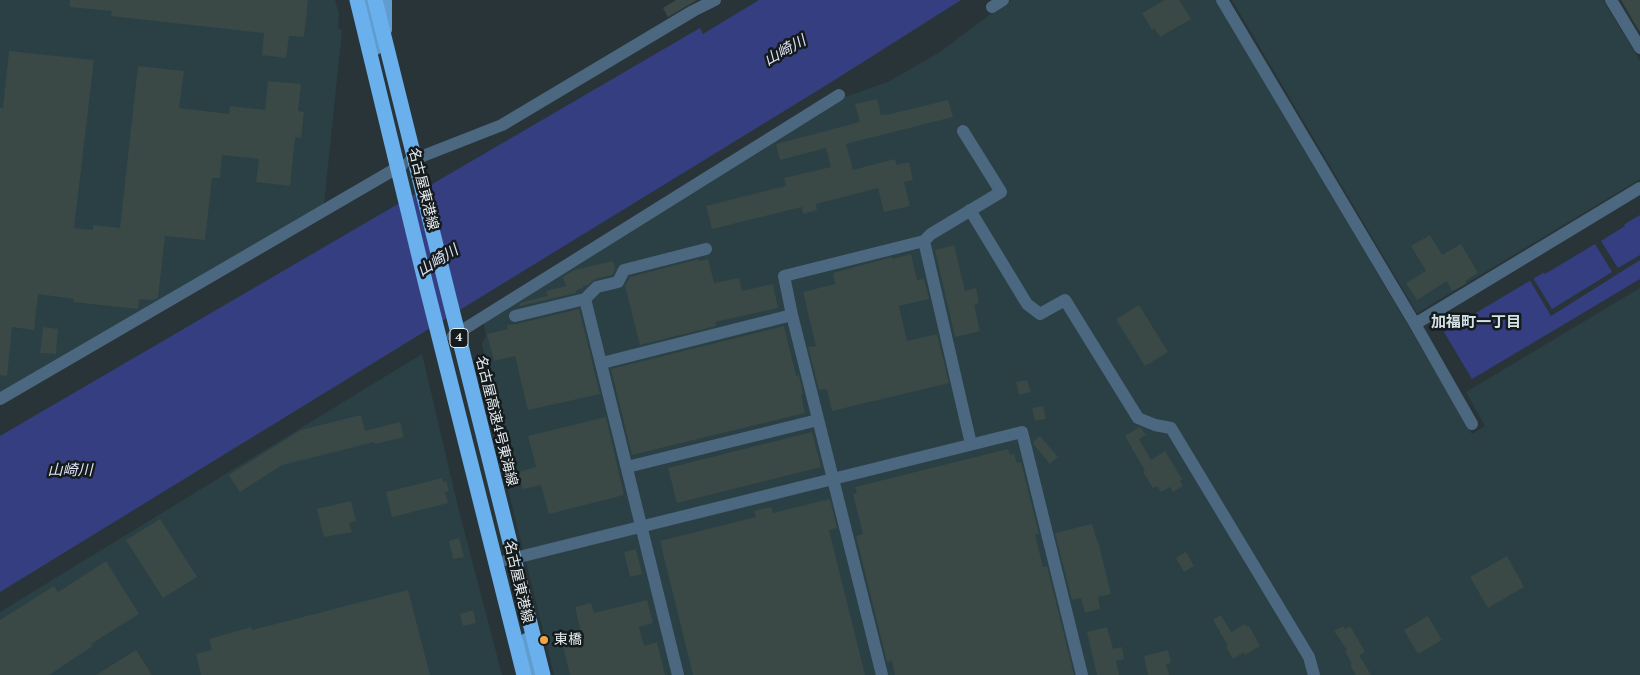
<!DOCTYPE html>
<meta charset="utf-8">
<style>
body{margin:0}
canvas{display:block;background:#283438}
</style>
<canvas width="1640" height="675"></canvas>
<script>
const context = document.querySelector('canvas').getContext('2d');
context.lineJoin = 'round';
function fill(path, color) { context.fillStyle = color; context.fill(path, 'evenodd'); }
const shape = rows => new Path2D(rows.map(r => 'M' + r).join(''));
function strokePath(path, color, width, dash) { context.strokeStyle = color; context.lineWidth = width; context.lineCap = dash ? 'butt' : 'round'; context.setLineDash(dash || []); context.stroke(path); }
function drawText(font, color, halo, rows, align = 'center') {
  context.font = font + ' "PT Serif","Noto Sans JP",serif'; context.lineWidth = 5; context.setLineDash([]); context.textBaseline = 'middle'; context.strokeStyle = halo; context.fillStyle = color; for (const [text, x, y, turn = 0] of rows) {
    context.save(); context.translate(x, y); context.rotate((+turn || 0) * Math.PI / 180); context.textAlign = isNaN(turn) ? turn : align; if (halo) context.strokeText(text, 0, 0); context.fillText(text, 0, 0); context.restore();
  }
}
fill(shape([
 [0,0,335,0,339,14,338,27,342,31,324,204,0,394],
 [1012,0,1216,0,1472,434,1485,426,1466,392,1640,288,1640,675,554,675,475,356,484,353,482,344,486,335,483,320,842,98,888,82,940,52,996,10],
 [1232,0,1603,0,1640,61,1640,179,1417,313],
 [422,354,458,507,502,675,0,675,0,612]
]), '#2b4044');
fill(shape([
 [759,0,961,0,833,81,0,592,0,436,700,28,703,34],
 [1640,215,1640,279,1472,379,1444,332]
]), '#363e82');
fill(shape([
 [1622,222,1625,226,1601,241,1618,268,1640,255,1640,260,1551,316,1529,279,1532,276,1552,309,1612,272,1595,244,1545,274,1543,271]
]), '#283438');
fill(shape([
 [70,0,308,0,304,37,289,36,286,58,262,55,264,33,111,16,112,11,70,7],
 [676,0,697,0,668,17,663,8],
 [1165,0,1179,0,1191,19,1160,37,1154,28,1152,30,1142,13],
 [1621,0,1640,0,1640,32,1635,24],
 [9,51,94,60,74,228,93,230,93,225,120,228,138,66,184,71,179,108,229,114,230,106,265,110,268,81,301,84,298,111,304,112,301,138,295,137,290,186,256,182,259,159,222,155,220,178,212,178,205,240,165,236,158,298,153,300,139,299,138,309,73,302,74,299,38,294,34,330,12,327,7,376,0,375,0,108,3,108],
 [877,99,881,115,886,114,886,115,948,100,953,117,846,144,853,170,895,159,896,165,909,162,913,180,904,182,910,206,884,212,878,188,816,204,817,210,803,214,802,207,712,229,706,206,786,186,784,178,831,167,826,148,780,160,776,144,860,122,855,104],
 [1430,235,1442,255,1461,244,1478,273,1465,281,1467,283,1457,289,1452,291,1447,281,1417,300,1406,283,1426,271,1411,246],
 [954,245,965,291,976,288,979,303,974,305,980,331,955,337,935,250],
 [911,254,917,280,924,279,929,299,899,306,907,341,937,334,949,383,832,411,827,389,819,390,808,347,816,346,803,292,835,284,833,273,892,257,892,259],
 [699,259,700,261,708,259,714,283,739,278,742,291,773,284,778,308,715,322,716,326,640,345,625,286,630,277],
 [613,261,615,270,612,275,595,279,588,285,583,286,583,288,576,290,576,293,520,306,519,304,523,302,548,296,546,291,566,286,563,277,574,270],
 [1139,305,1168,352,1145,366,1116,319],
 [579,309,600,394,528,410,515,356,494,361,487,334,508,329,507,325,517,324],
 [784,326,796,376,799,375,803,394,801,395,805,413,632,455,611,369],
 [43,327,58,329,56,354,40,353],
 [1027,380,1031,392,1019,395,1016,382],
 [1043,406,1046,419,1035,421,1032,408],
 [361,415,365,431,400,422,404,437,375,444,374,442,282,465,240,492,229,475,301,430],
 [606,417,624,495,549,514,541,485,523,489,518,472,536,467,528,436],
 [1140,427,1146,435,1139,439,1151,460,1165,451,1182,479,1180,481,1183,486,1173,492,1170,487,1161,492,1157,486,1153,488,1143,472,1145,471,1125,436],
 [812,432,821,467,677,503,668,468],
 [1040,436,1058,457,1050,464,1034,445,1033,442],
 [1008,449,1010,455,1014,454,1017,463,1021,462,1039,534,1035,535,1043,567,1047,566,1074,675,895,675,892,661,887,662,856,536,863,534,853,494,857,493,855,487],
 [442,478,443,482,446,481,449,491,445,492,448,503,392,517,386,492],
 [830,499,837,528,829,530,865,675,693,675,660,541,756,517,754,511,771,507,773,513],
 [351,501,356,521,349,523,352,532,324,537,317,509],
 [160,519,197,577,163,598,126,540],
 [1092,524,1097,541,1098,541,1111,594,1098,597,1100,609,1085,613,1081,598,1072,600,1055,533],
 [459,538,464,557,453,559,449,541],
 [636,549,642,574,630,577,624,552],
 [1186,552,1194,566,1184,572,1176,558],
 [1507,556,1524,587,1488,608,1470,577],
 [106,561,139,614,91,644,93,646,49,675,0,675,0,620,54,586,58,592],
 [408,590,430,675,201,675,196,654,212,650,209,639,251,627,252,630],
 [647,600,653,623,639,627,644,646,657,642,665,675,570,675,563,646,583,641,575,607,591,603,594,613],
 [473,610,476,623,463,626,460,614],
 [1221,615,1231,632,1245,624,1247,627,1249,626,1260,646,1245,655,1244,652,1233,659,1226,647,1228,646,1213,620],
 [1428,616,1442,640,1418,654,1404,630],
 [1343,626,1345,629,1350,626,1365,652,1359,655,1371,675,1356,675,1350,665,1352,664,1345,651,1347,650,1334,631],
 [1107,627,1113,649,1122,647,1124,659,1116,661,1119,675,1097,675,1087,632],
 [136,650,152,675,96,675],
 [1168,650,1171,663,1166,664,1169,675,1148,675,1144,656]
]), '#3a4846');
strokePath(shape([
 [1222,0,1415,324,1472,424],
 [1611,0,1640,48],
 [992,7,1003,0],
 [410,161,502,125,693,11,715,0],
 [970,210,1027,304,1040,314,1065,300,1138,418,1155,425,1171,428,1309,657,1314,675],
 [924,241,971,444],
 [585,299,597,287,618,282,624,270,706,249],
 [515,316,585,299,678,675],
 [1415,324,1640,188],
 [453,336,839,95],
 [602,363,792,315],
 [0,399,402,165],
 [627,467,818,420],
 [507,560,1022,432,1082,675],
 [882,675,792,315,784,276,924,241,931,234,1001,192,963,131]
]), '#4c6880', 12);
strokePath(shape([
 [368,0,376,49],
 [386,0,386,30],
 [526,639,535,675]
]), '#619cce', 12);
strokePath(shape([
 [357,0,426,285,524,675],
 [375,0,543,675]
]), '#69b0ec', 15);
for (const [x, y, r, color] of [
 [544,640,5,"#f2a541"]
]) { const dot = new Path2D(); dot.arc(x, y, r, 0, 2 * Math.PI); context.fillStyle = color; context.fill(dot); strokePath(dot, '#151b1c', 2); }
for (const [x, y, w] of [
 [459,338,18]
]) { const box = new Path2D(); box.roundRect(x - w / 2, y - 9.5, w, 19, 4); context.fillStyle = '#151b1c'; context.fill(box); strokePath(box, '#e7eef0', 1); }
drawText('bold 12px', '#e7eef0', null, [
 ["4",459,338]
]);
drawText('14px', '#e7eef0', '#151b1c', [
 ["名古屋東港線",423,189,76],
 ["名古屋高速4号東海線",496,421,76],
 ["名古屋東港線",518,582,77]
]);
drawText('14px', '#e7eef0', '#151b1c', [
 ["東橋",554,640]
], 'left');
drawText('italic 15px', '#dee2f7', '#151b1c', [
 ["山崎川",785,51,-29],
 ["山崎川",438,261,-32],
 ["山崎川",70,471]
]);
drawText('bold 15px', '#d2e1e6', '#151b1c', [
 ["加福町一丁目",1476,323]
]);
</script>
